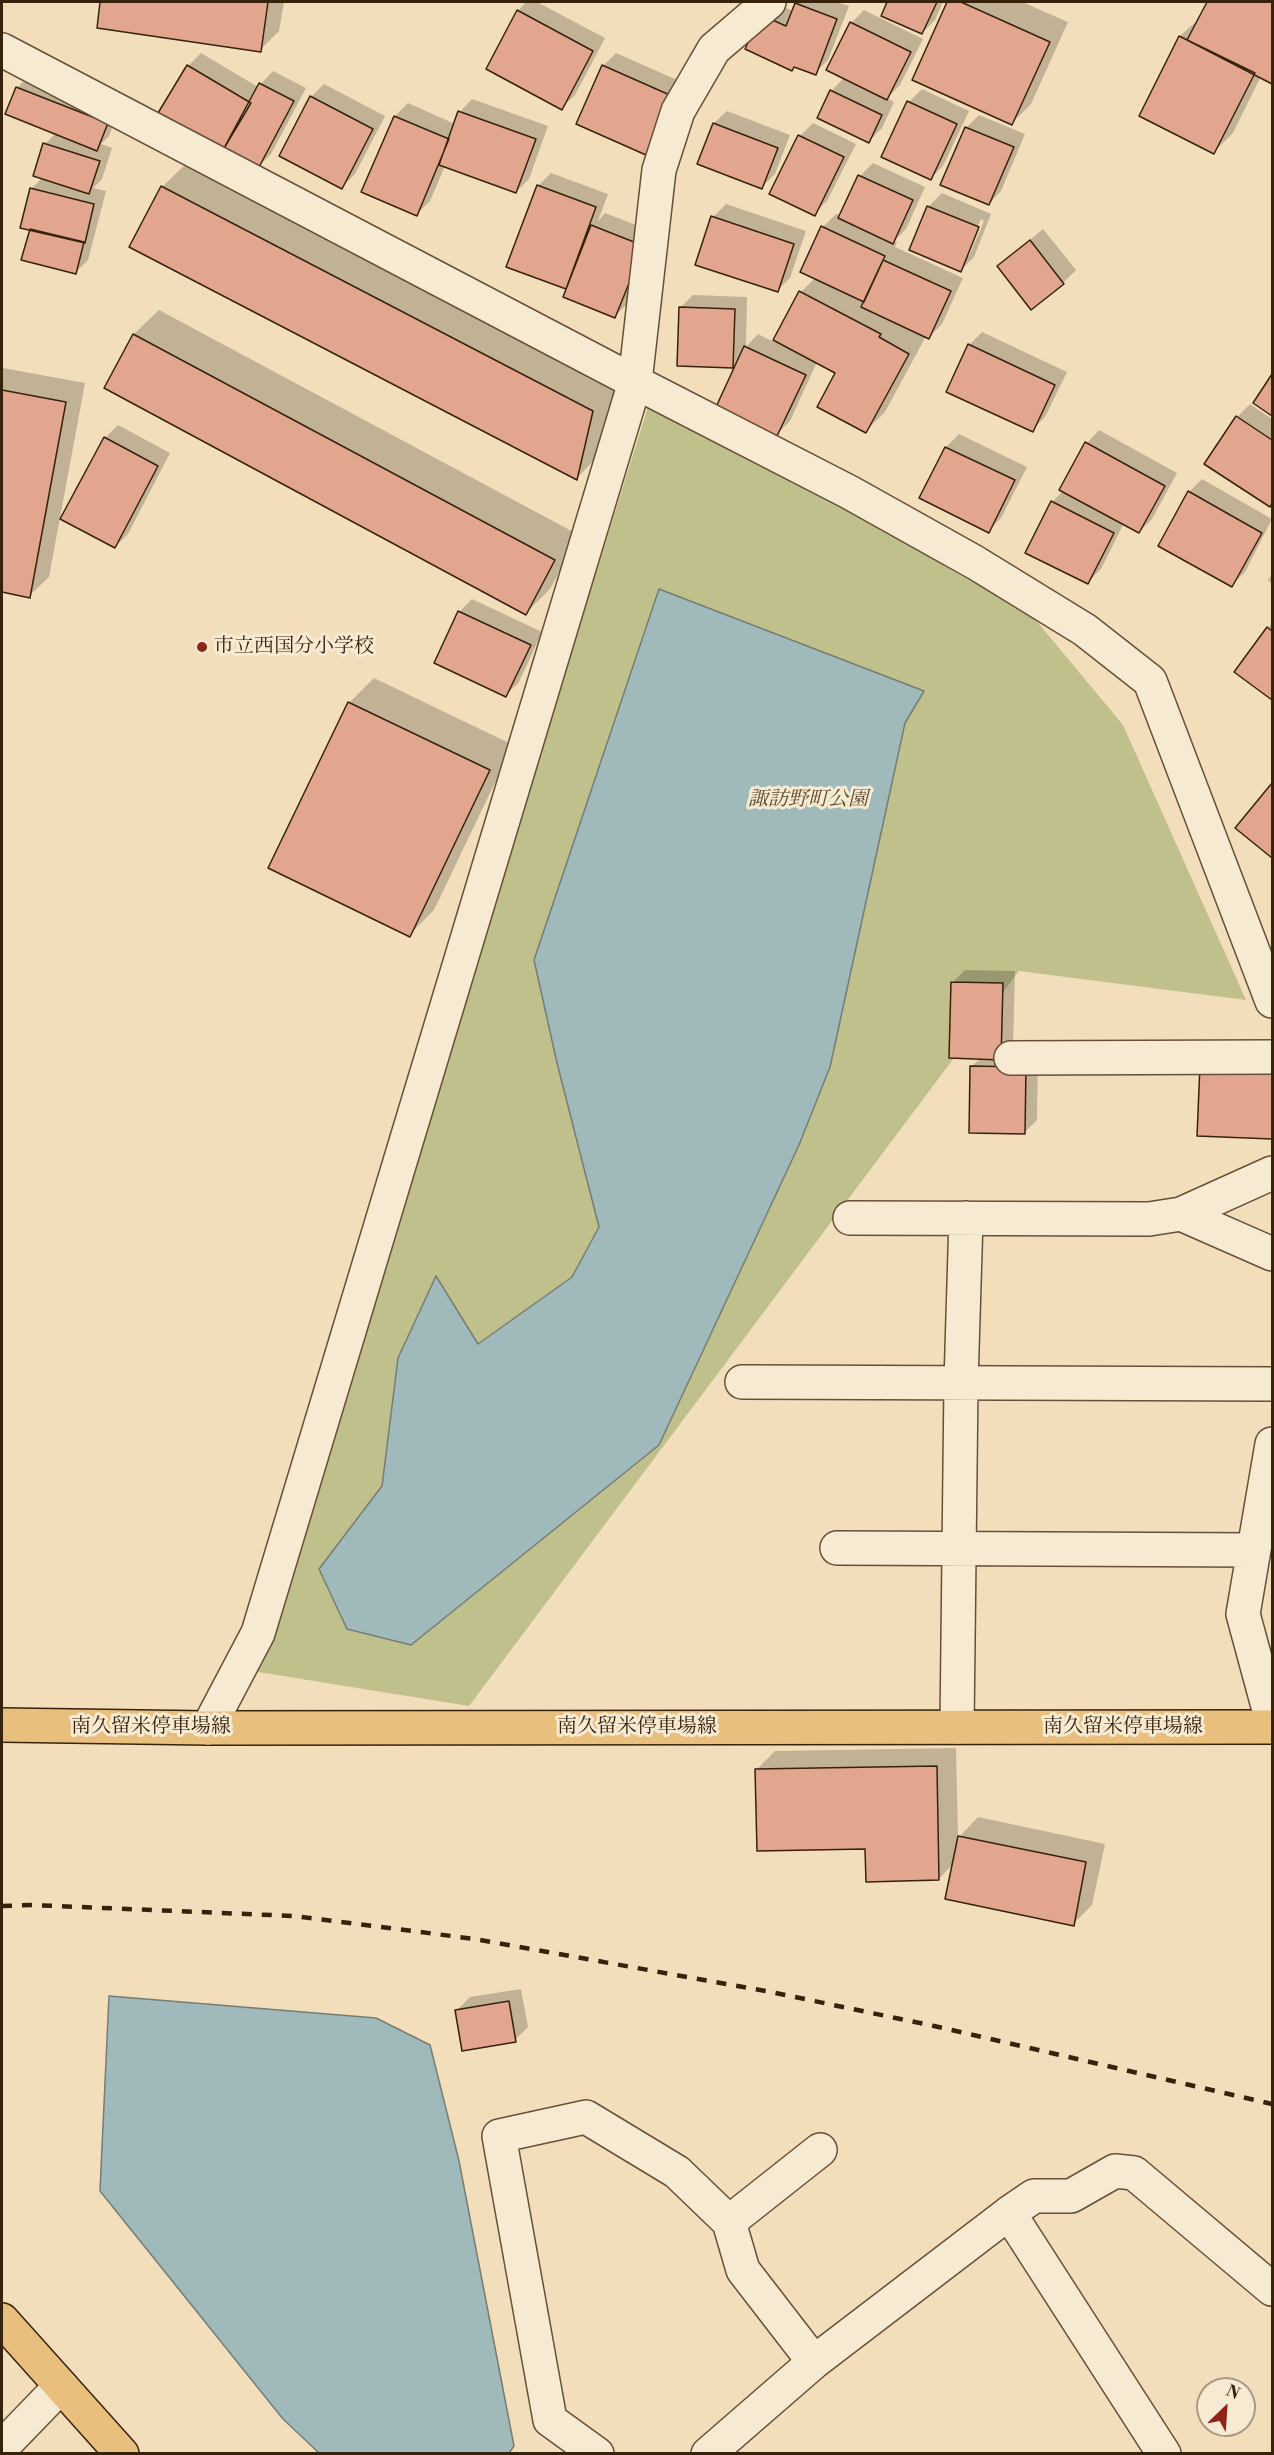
<!DOCTYPE html>
<meta charset="utf-8">
<style>
body{margin:0}
#map{position:relative;width:1274px;height:2455px;overflow:hidden;background:#f2debb;font-family:"Libre Bodoni",serif}
canvas{display:block}
.frame{position:absolute;inset:0;border:3px solid #37220b;pointer-events:none}
.north{position:absolute;left:1196px;top:2377px;width:60px;height:60px;box-sizing:border-box;background:#f7ead3;border:2px solid #aa9a83;border-radius:50%;rotate:25deg;font-size:16px;font-weight:700;line-height:24px;text-align:center;color:#37220b}
.north::after{content:'';display:block;margin:auto;width:21px;height:27px;background:#8f2418;clip-path:polygon(50% 0,100% 100%,50% 72%,0 100%)}
</style>
<div id="map">
<canvas width="1274" height="2455"></canvas>
<div class="frame"></div>
<div class="north">N</div>
</div>
<script>
const context = document.querySelector('canvas').getContext('2d');
context.lineJoin = 'round';
function fill(path, color) { context.fillStyle = color; context.fill(path, 'evenodd'); }
const shape = rows => new Path2D(rows.map(r => 'M' + r).join(''));
function strokePath(path, color, width, dash) { context.strokeStyle = color; context.lineWidth = width; context.lineCap = dash ? 'butt' : 'round'; context.setLineDash(dash || []); context.stroke(path); }
function drawText(font, color, halo, rows, align = 'center') {
  context.font = font + ' "Libre Bodoni","Noto Serif JP",serif'; context.lineWidth = 6; context.setLineDash([]); context.textBaseline = 'middle'; context.strokeStyle = halo; context.fillStyle = color; for (const [text, x, y, turn = 0] of rows) {
    context.save(); context.translate(x, y); context.rotate((+turn || 0) * Math.PI / 180); context.textAlign = isNaN(turn) ? turn : align; if (halo) context.strokeText(text, 0, 0); context.fillText(text, 0, 0); context.restore();
  }
}
fill(shape([
 [653,391,956,573,1029,612,1123,725,1246,1000,1019,971,469,1706,252,1671]
]), '#c0c08c');
const water = shape([
 [659,589,924,691,905,723,830,1067,799,1145,659,1445,411,1645,347,1629,319,1569,382,1486,398,1358,436,1276,478,1344,572,1277,599,1227,557,1063,534,960,659,589],
 [109,1996,376,2018,430,2045,459,2161,514,2446,509,2453,319,2453,283,2419,100,2191,109,1996]
]);
fill(water, '#a0b9ba');
strokePath(water, '#767d74', 1.5);
fill(shape([
 [102,2,284,2,279,31,260,50,98,27],
 [526,2,537,2,605,38,575,95,562,108,518,11],
 [798,2,837,2,849,6,828,60,815,73,763,15,775,3,793,11],
 [883,2,943,2,935,20,922,33],
 [949,2,1022,2,1068,22,1031,104,1012,123,914,79],
 [1209,2,1272,2,1272,82,1261,76,1233,133,1214,152,1141,115,1180,36,1200,18],
 [864,10,923,39,900,85,887,98,894,102,882,128,869,141,831,91,845,77,851,23],
 [201,53,258,87,273,71,306,88,271,154,258,167,188,66],
 [616,53,684,83,659,140,646,153,603,66],
 [30,75,119,110,109,136,101,144,112,148,102,179,93,188,106,191,88,260,75,273,31,229,31,189,43,177,45,144,56,133,17,88],
 [324,84,385,116,355,174,342,187,311,97],
 [922,89,969,111,943,166,930,179,883,157,909,102],
 [472,99,548,126,529,179,516,192,445,166,430,201,417,214,363,191,395,116,408,103,455,124,460,112],
 [727,111,790,135,775,174,762,187,714,123],
 [979,115,1025,134,1001,191,989,204,966,128],
 [813,123,856,144,827,201,814,214,800,136],
 [187,163,617,386,601,453,577,478,162,187],
 [873,163,925,187,906,229,894,241,897,242,895,247,963,278,942,324,929,337,926,336,885,412,866,431,837,372,817,362,790,421,777,434,739,360,733,366,680,308,693,295,747,297,746,347,758,334,774,342,801,292,815,278,802,272,823,227,836,214,841,216,860,176],
 [551,173,608,194,598,221,605,213,656,233,628,303,615,316,568,288,508,266,538,186],
 [942,193,991,214,974,257,961,270,911,249,929,206],
 [981,219,984,221,969,256,966,256],
 [726,204,806,231,790,278,777,291,713,217],
 [1043,229,1076,270,1063,283,999,266],
 [159,310,579,535,550,589,526,613,106,388,134,334],
 [982,332,1067,372,1045,417,1032,430,969,345],
 [3,368,85,383,49,577,29,596,2,591],
 [1272,377,1272,414,1255,403],
 [1250,404,1272,419,1272,502,1269,505,1237,417],
 [118,425,170,453,128,534,115,547,105,438],
 [1099,430,1177,473,1152,519,1139,532,1124,523,1101,569,1088,582,1052,502,1064,490,1087,443],
 [959,434,1027,467,1001,518,988,531,921,498,946,447],
 [1202,479,1272,519,1245,572,1232,585,1189,492],
 [1272,574,1272,584,1268,580],
 [472,599,542,632,519,682,506,695,459,612],
 [1272,623,1272,698,1236,672],
 [374,678,513,745,434,910,409,935,349,703],
 [1272,785,1272,857,1237,828],
 [965,970,1015,971,1013,1045,1038,1055,1037,1120,1024,1133,971,1067,981,1058,952,983],
 [1272,1055,1272,1137,1199,1134],
 [956,1748,958,1838,978,1817,1105,1844,1092,1905,1073,1924,953,1864,939,1879,867,1848,756,1770,775,1751],
 [521,1989,528,2027,515,2040,457,2010,470,1997]
]), '#0003');
const building = shape([
 [100,2,268,2,261,52,97,28,100,2],
 [887,2,937,2,922,34,881,16,887,2],
 [947,2,961,2,1050,42,1012,125,912,80,947,2],
 [1207,2,1272,2,1272,84,1187,40,1207,2],
 [795,3,837,19,816,75,794,67,792,71,745,49,761,15,786,26,795,3],
 [517,10,593,51,562,110,486,69,517,10],
 [850,22,911,52,887,100,826,70,850,22],
 [1179,36,1255,73,1214,154,1139,116,1179,36],
 [187,65,251,103,223,150,158,113,187,65],
 [602,65,672,96,646,155,576,124,602,65],
 [259,83,294,101,258,169,223,150,259,83],
 [16,87,108,123,97,151,5,114,16,87],
 [830,90,882,115,869,143,817,118,830,90],
 [310,96,373,129,342,189,279,156,310,96],
 [907,101,957,124,931,180,881,157,907,101],
 [458,111,536,139,516,193,439,165,458,111],
 [394,116,449,139,417,216,361,192,394,116],
 [713,123,778,148,762,189,697,164,713,123],
 [965,127,1014,147,989,205,940,185,965,127],
 [798,135,844,157,815,216,769,194,798,135],
 [43,143,100,161,89,194,33,176,43,143],
 [858,175,913,200,893,244,838,218,858,175],
 [537,185,596,207,566,289,506,267,537,185],
 [161,186,593,411,577,480,129,247,161,186],
 [30,188,94,204,85,243,20,228,30,188],
 [927,206,979,227,961,272,909,250,927,206],
 [711,216,794,244,778,292,695,265,711,216],
 [591,225,644,246,615,318,563,297,591,225],
 [821,226,885,256,864,302,800,272,821,226],
 [30,229,84,242,76,274,21,260,30,229],
 [1030,240,1064,284,1031,310,997,266,1030,240],
 [883,260,951,291,929,339,861,307,883,260],
 [799,291,881,334,879,337,909,354,866,433,817,407,835,373,773,340,799,291],
 [679,307,735,309,733,368,677,366,679,307],
 [133,334,555,560,526,615,104,388,133,334],
 [968,344,1055,385,1033,432,946,392,968,344],
 [744,346,806,375,777,436,716,407,744,346],
 [1272,374,1272,416,1253,403,1272,374],
 [2,390,66,402,30,598,2,592,2,390],
 [1236,416,1272,440,1272,503,1270,507,1204,464,1236,416],
 [104,437,158,466,115,548,60,519,104,437],
 [1085,442,1165,486,1139,533,1059,490,1085,442],
 [945,447,1015,480,989,533,919,498,945,447],
 [1188,491,1262,533,1232,587,1158,546,1188,491],
 [1051,501,1114,533,1088,584,1025,553,1051,501],
 [458,611,531,645,506,697,434,663,458,611],
 [1267,627,1272,631,1272,700,1234,672,1267,627],
 [348,702,490,770,410,937,268,868,348,702],
 [1272,783,1272,858,1235,828,1272,783],
 [951,982,1003,983,1001,1060,949,1058,951,982],
 [1200,1065,1272,1068,1272,1139,1197,1136,1200,1065],
 [970,1066,1026,1067,1025,1134,969,1133,970,1066],
 [937,1766,939,1880,866,1882,865,1849,757,1851,755,1769,937,1766],
 [958,1836,1086,1862,1074,1926,945,1899,958,1836],
 [509,2001,516,2042,462,2051,455,2010,509,2001]
]);
fill(building, '#e2a68f');
strokePath(building, '#37220b', 1.5);
const minor = shape([
 [2,50,635,382,849,492,976,563,1085,630,1150,681,1272,1001],
 [1011,1058,1272,1057],
 [1181,1214,1272,1254],
 [850,1218,1149,1219,1181,1214,1272,1173],
 [742,1382,1272,1384],
 [1272,1444,1243,1614,1272,1721],
 [837,1548,1254,1550],
 [957,1727,961,1383,966,1218],
 [208,1728,258,1633,635,382,659,170,678,111,714,49,769,2],
 [1009,2213,1034,2196,1071,2196,1115,2171,1134,2173,1272,2289],
 [729,2222,820,2150],
 [2,2447,61,2386],
 [597,2454,550,2420,499,2136,586,2117,677,2172,729,2222,743,2270,814,2362],
 [708,2454,814,2362,1009,2213,1164,2454]
]);
const major = shape([
 [2,1725,208,1728,1272,1727],
 [2,2320,122,2454]
]);
strokePath(minor, '#665137', 36);
strokePath(major, '#37220b', 36);
strokePath(minor, '#f7ead3', 33);
strokePath(major, '#e9bf7e', 33);
strokePath(shape([
 [2,1906,33,1905,294,1916,475,1939,771,1992,934,2026,1272,2104]
]), '#37220b', 4.5, [10, 10]);
for (const [x, y, r, color] of [
 [202,647,6,"#8f2418"]
]) { const dot = new Path2D(); dot.arc(x, y, r, 0, 2 * Math.PI); context.fillStyle = color; context.fill(dot); strokePath(dot, '#f7ead3', 2); }
drawText('20px', '#37220b', '#f7ead3', [
 ["市立西国分小学校",214,647]
], 'left');
drawText('italic 20px', '#594a2b', '#f7ead3', [
 ["諏訪野町公園",808,800]
]);
drawText('20px', '#37220b', '#f7ead3', [
 ["南久留米停車場線",151,1727],
 ["南久留米停車場線",637,1727],
 ["南久留米停車場線",1123,1727]
]);
</script>
